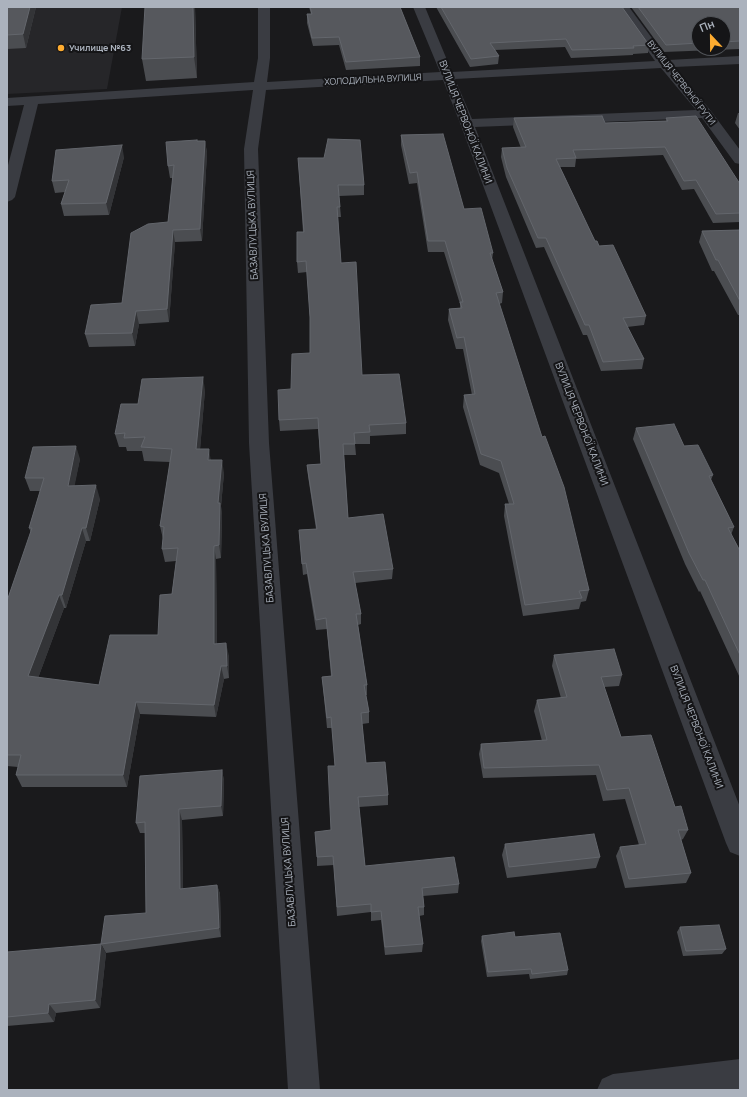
<!DOCTYPE html>
<meta charset="utf-8">
<style>
body{margin:0}
#map{position:relative;width:747px;height:1097px;overflow:hidden;background:#1a1a1c;font-family:Manrope,sans-serif}
canvas{display:block}
.frame{position:absolute;inset:0;border:8px solid #abb2bd;pointer-events:none}
.north{position:absolute;left:691px;top:16px;width:40px;height:40px;box-sizing:border-box;background:#151517;border:1px solid #515459;border-radius:50%;rotate:338deg;font-size:11px;font-weight:700;line-height:16px;text-align:center;color:#abb2bd}
.north::after{content:'';display:block;margin:auto;width:14px;height:18px;background:#feac30;clip-path:polygon(50% 0,100% 100%,50% 72%,0 100%)}
</style>
<div id="map">
<canvas width="747" height="1097"></canvas>
<div class="frame"></div>
<div class="north">Пн</div>
</div>
<script>
const context = document.querySelector('canvas').getContext('2d');
context.lineJoin = 'round';
function fill(path, color) { context.fillStyle = color; context.fill(path, 'evenodd'); }
const shape = rows => new Path2D(rows.map(r => 'M' + r).join(''));
function strokePath(path, color, width, dash) { context.strokeStyle = color; context.lineWidth = width; context.lineCap = dash ? 'butt' : 'round'; context.setLineDash(dash || []); context.stroke(path); }
function drawText(font, color, halo, rows, align = 'center') {
  context.font = font + ' Manrope,sans-serif'; context.lineWidth = 4; context.setLineDash([]); context.textBaseline = 'middle'; context.strokeStyle = halo; context.fillStyle = color; for (const [text, x, y, turn = 0] of rows) {
    context.save(); context.translate(x, y); context.rotate((+turn || 0) * Math.PI / 180); context.textAlign = isNaN(turn) ? turn : align; if (halo) context.strokeText(text, 0, 0); context.fillText(text, 0, 0); context.restore();
  }
}
fill(shape([
 [7,7,122,7,107,89,7,94]
]), '#262629');
fill(shape([
 [258,7,270,7,270,58,267,82,440,72,413,7,425,7,452,72,655,61,617,7,629,7,668,60,740,56,740,64,674,67,711,111,740,150,740,164,735,163,702,118,475,127,740,807,740,856,730,852,726,843,460,123,443,80,266,90,258,149,269,443,320,1090,288,1090,249,443,244,149,253,90,38,104,15,197,12,200,7,202,7,169,24,105,7,106,7,98,254,82,258,58,258,7],
 [661,68,696,110,472,119,455,79,661,68],
 [740,1059,740,1090,597,1090,602,1079,613,1074,740,1059]
]), '#3a3c42');
fill(shape([
 [7,7,36,7,26,48,7,49],
 [195,7,197,78,146,81,142,59],
 [309,7,400,7,420,57,420,66,346,70,339,45,313,46,307,23,307,14,311,14],
 [436,7,622,7,649,45,648,53,633,54,633,55,571,58,565,47,495,50,499,56,498,64,470,67],
 [631,7,740,7,740,49,664,52],
 [699,24,723,24,723,48,699,48],
 [738,113,740,113,740,130,735,123],
 [514,118,605,123,666,121,666,118,740,184,740,222,713,223,694,189,682,190,663,155,576,159,575,167,560,167,595,241,599,246,646,316,644,325,627,327,644,359,642,369,601,371,587,335,583,335,544,247,536,248,506,177,501,157,502,148,521,148,513,127],
 [401,135,464,209,493,253,492,260,503,292,502,303,499,304,589,590,586,601,581,602,579,609,523,616,504,516,505,504,509,504,499,473,480,465,463,407,464,395,472,395,463,349,456,349,448,320,449,309,460,308,460,304,444,252,428,252,417,183,409,184,401,145],
 [197,141,205,141,207,153,202,241,175,242,169,322,139,324,135,346,89,347,85,334,122,303,168,222,173,178,170,178,168,166],
 [124,157,109,215,64,216,61,204,65,192,55,193,52,181],
 [298,158,364,185,364,195,339,196,341,217,338,217,341,263,362,375,406,423,406,434,370,436,370,444,355,444,356,455,344,455,348,518,393,569,392,579,355,583,361,614,361,624,358,625,367,685,367,695,366,695,369,712,369,723,362,724,366,763,388,795,388,805,359,807,365,866,459,884,458,893,423,896,424,907,424,915,419,916,423,944,422,952,385,955,381,920,371,921,371,912,337,916,334,865,317,866,317,857,331,830,335,766,332,728,327,728,322,677,331,676,327,629,316,630,307,574,303,575,299,530,316,529,308,476,307,465,321,464,318,429,280,431,279,420,291,389,310,353,310,319,307,272,298,273,297,262,303,232],
 [740,230,740,315,738,315,714,271,712,271,699,242,702,231],
 [205,390,200,449,224,473,221,506,222,516,221,558,216,559,217,644,229,656,229,678,224,679,216,717,140,714,127,787,22,787,16,775,18,767,7,766,7,601,31,533,29,528,40,491,30,491,25,478,80,459,74,486,100,499,90,541,86,541,66,608,64,608,38,678,99,685,158,635,172,594,176,561,165,562,162,549,163,539,160,526,170,462,144,461,142,451,127,451,126,447,119,447,115,434,138,404],
 [636,428,684,446,713,475,711,480,734,527,731,535,740,551,740,678,700,591,699,592,685,564,633,439],
 [554,655,622,675,619,686,604,687,621,737,675,807,688,830,683,839,681,840,691,873,686,883,625,888,616,856,620,847,639,845,625,799,603,801,596,775,483,778,479,754,481,744,542,741,534,711,537,700,561,698,552,666],
 [222,770,224,781,223,816,182,820,183,889,217,885,220,894,221,937,106,953,101,944,146,913,145,833,140,833,136,823],
 [505,844,600,857,596,868,507,878,502,855],
 [680,927,726,949,722,954,683,956,677,932],
 [482,936,515,937,568,970,567,975,530,979,529,974,487,977,481,941],
 [7,952,106,953,100,1008,56,1013,54,1022,7,1026]
]), '#4b4d51');
fill(shape([
 [30,7,36,7,26,48,23,34],
 [193,7,195,7,197,78,194,57],
 [205,141,207,153,202,241,200,229],
 [122,145,124,157,109,215,106,203],
 [173,230,175,242,169,322,167,309],
 [136,311,139,324,135,346,132,333],
 [203,377,205,390,199,462,196,449],
 [76,446,80,459,72,499,68,486],
 [209,449,211,462,208,460],
 [222,460,224,473,221,506,222,516,221,558,219,545,218,503],
 [96,485,100,499,90,541,86,528],
 [82,528,86,541,66,608,62,595],
 [214,546,216,559,217,657,214,644],
 [59,595,64,608,34,689,28,676],
 [226,643,229,656,229,678,227,666],
 [221,666,224,679,216,717,214,705],
 [136,702,140,714,127,787,123,775],
 [222,770,224,781,223,816,221,806],
 [179,809,182,820,183,899,180,889],
 [217,885,220,894,221,937,219,928],
 [101,944,106,953,100,1008,95,1000],
 [49,1004,56,1013,54,1022,48,1013]
]), '#333437');
const building = shape([
 [7,7,30,7,23,34,7,35,7,7],
 [145,7,193,7,194,57,142,59,145,7],
 [310,7,400,7,420,57,346,62,339,37,312,38,307,14,312,14,310,7],
 [441,7,622,7,649,45,633,46,634,48,572,50,566,39,490,43,499,56,471,59,441,7],
 [638,7,740,7,740,41,723,42,723,24,699,24,699,43,666,45,638,7],
 [602,116,605,123,668,121,666,118,696,116,740,184,740,213,716,214,696,180,684,181,665,147,573,150,576,158,556,159,595,241,597,241,599,246,613,245,646,316,623,318,644,359,603,362,589,325,585,325,546,238,538,238,507,168,502,148,526,147,514,118,602,116],
 [443,134,464,209,481,208,493,253,490,253,503,292,496,293,542,437,545,436,564,487,589,590,579,591,582,598,525,605,505,504,514,504,501,461,481,454,464,395,475,394,464,337,457,338,449,309,462,308,460,302,463,302,445,241,428,241,417,172,410,173,401,135,443,134],
 [328,139,360,140,364,185,338,185,340,207,337,207,341,263,356,262,362,375,399,374,406,423,369,425,370,432,354,433,355,444,343,444,348,518,383,514,393,569,353,572,361,614,356,614,367,685,364,685,369,712,361,713,366,763,385,762,388,795,358,797,365,866,454,857,459,884,422,888,424,907,418,907,423,944,385,947,381,911,371,912,371,904,337,907,333,856,317,857,315,832,331,830,328,766,335,766,331,717,327,718,322,677,332,676,326,618,316,620,306,563,302,564,299,530,317,529,307,465,321,464,318,418,279,420,278,390,291,389,292,354,310,353,310,317,306,261,297,262,297,232,304,232,298,158,324,158,328,139],
 [197,140,197,141,205,141,200,229,173,230,167,309,136,311,132,333,85,334,91,305,122,303,131,233,148,224,168,222,174,165,168,166,166,142,197,140],
 [122,145,106,203,61,204,69,180,52,181,56,150,122,145],
 [740,230,740,301,718,260,716,260,702,231,740,230],
 [203,377,196,449,209,449,208,460,222,460,218,503,220,503,219,545,214,546,214,644,226,643,227,666,221,666,214,705,136,702,123,775,16,775,21,755,7,755,7,601,32,528,29,528,44,478,25,478,33,447,76,446,68,486,96,485,86,528,82,528,62,595,59,595,28,676,99,685,110,635,158,635,160,595,172,594,178,548,162,549,164,527,160,526,172,449,141,447,145,437,124,438,125,433,115,434,121,404,138,404,142,379,203,377],
 [674,424,684,446,698,445,713,475,709,476,734,527,728,528,740,551,740,655,705,580,703,580,689,553,636,428,674,424],
 [614,649,622,675,601,677,621,737,651,735,675,807,681,806,688,830,678,830,691,873,629,879,620,847,646,844,629,788,607,790,599,765,484,768,481,744,547,740,537,700,567,697,554,655,614,649],
 [222,770,221,806,179,809,180,889,217,885,219,928,101,944,105,916,146,913,145,822,136,823,140,776,222,770],
 [594,834,600,857,509,867,505,844,594,834],
 [719,925,726,949,686,951,680,927,719,925],
 [514,932,515,937,560,933,568,970,532,974,531,969,488,972,482,936,514,932],
 [101,944,95,1000,49,1004,48,1013,7,1017,7,952,101,944]
]);
fill(building, '#56585d');
strokePath(building, '#63666c', 1);
for (const [x, y, r, color] of [
 [61,48,4,"#feac30"]
]) { const dot = new Path2D(); dot.arc(x, y, r, 0, 2 * Math.PI); context.fillStyle = color; context.fill(dot); strokePath(dot, '#151517', 1.5); }
drawText('bold 9px', '#abb2bd', '#151517', [
 ["Училище №63",69,48]
], 'left');
drawText('9px', '#abb2bd', '#151517', [
 ["ХОЛОДИЛЬНА ВУЛИЦЯ",373,80,-3],
 ["ВУЛИЦЯ ЧЕРВОНОЇ РУТИ",681,83,52]
]);
drawText('10px', '#abb2bd', '#151517', [
 ["ВУЛИЦЯ ЧЕРВОНОЇ КАЛИНИ",465,122,69],
 ["БАЗАВЛУЦЬКА ВУЛИЦЯ",253,225,-92],
 ["ВУЛИЦЯ ЧЕРВОНОЇ КАЛИНИ",581,424,69],
 ["БАЗАВЛУЦЬКА ВУЛИЦЯ",267,548,-94],
 ["ВУЛИЦЯ ЧЕРВОНОЇ КАЛИНИ",696,727,69],
 ["БАЗАВЛУЦЬКА ВУЛИЦЯ",289,872,-94]
]);
</script>
